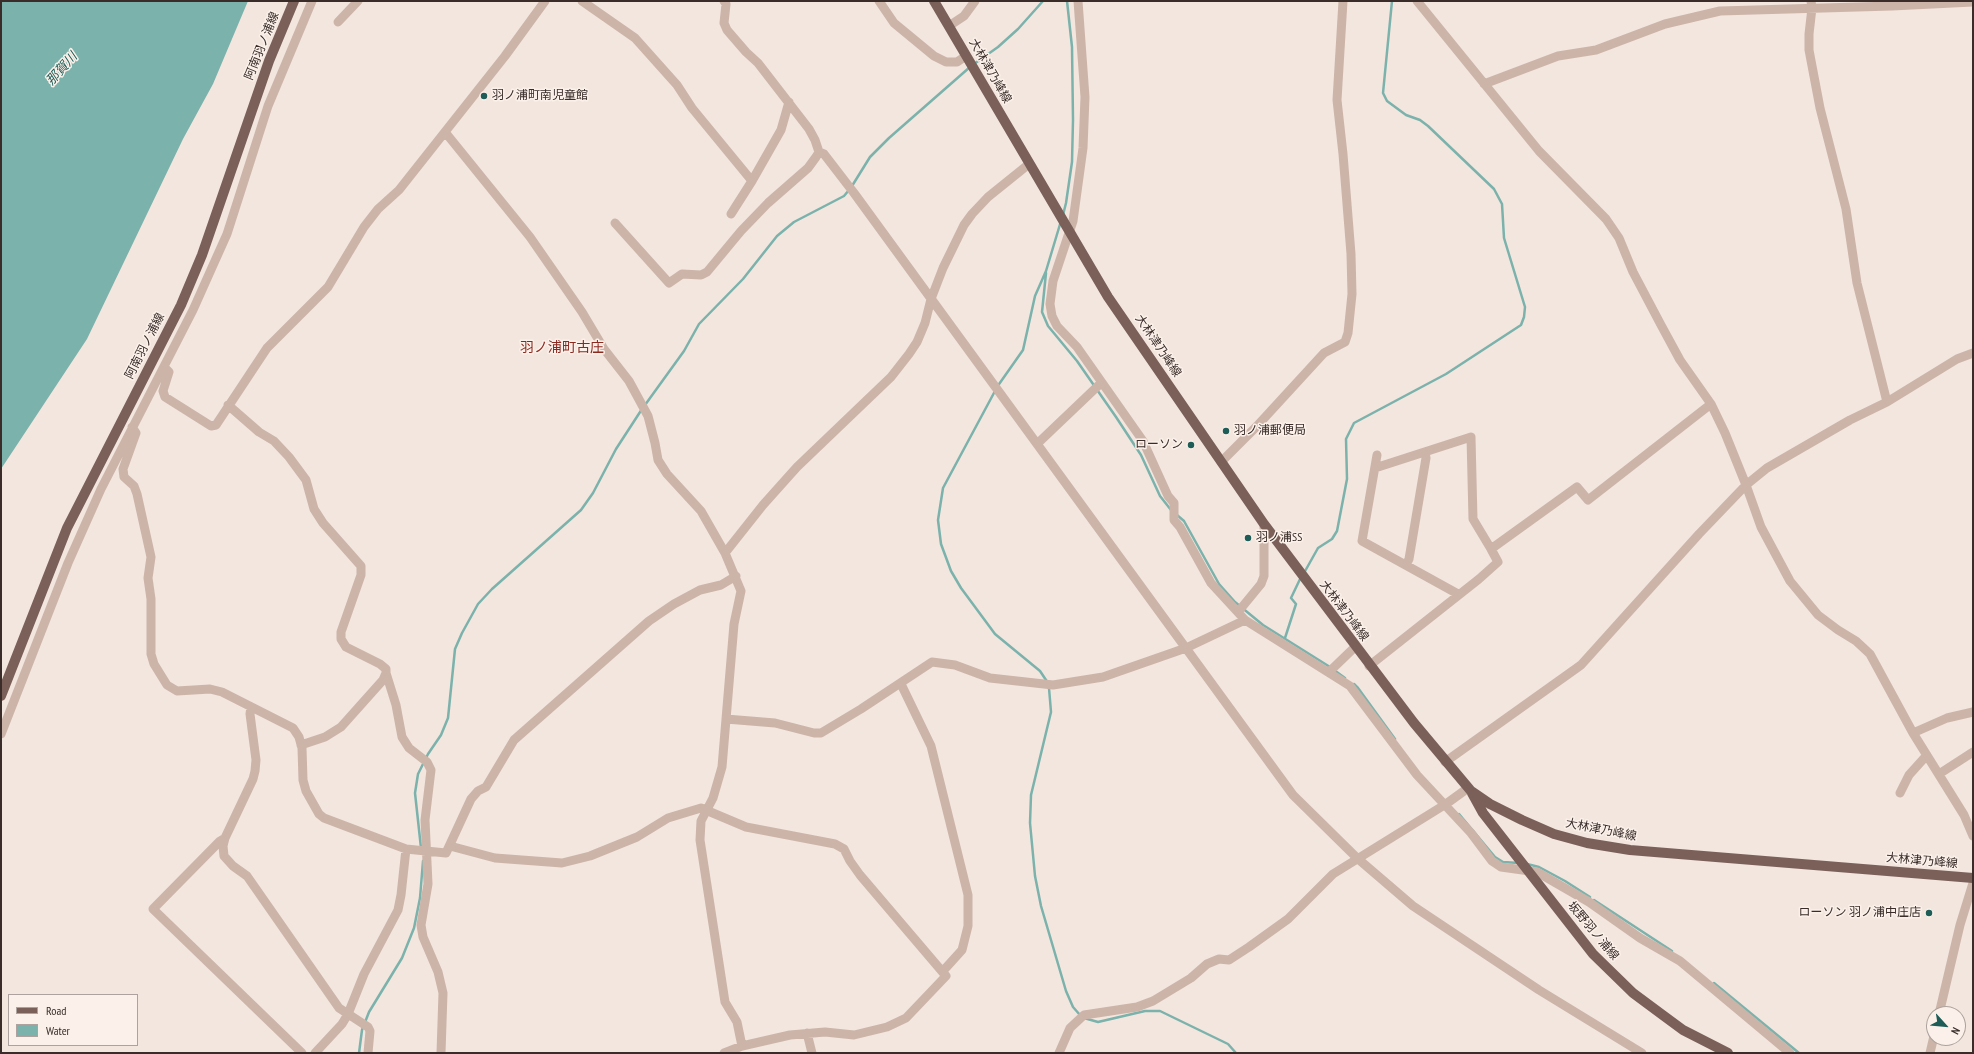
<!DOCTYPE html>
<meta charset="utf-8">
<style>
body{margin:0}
#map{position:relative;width:1974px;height:1054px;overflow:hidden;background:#f3e6de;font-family:"PT Sans Narrow",sans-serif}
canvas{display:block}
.frame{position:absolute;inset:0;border:2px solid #392c29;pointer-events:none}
.legend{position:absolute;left:8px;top:994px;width:130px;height:52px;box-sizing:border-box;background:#fbf1ea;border:1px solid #ada29d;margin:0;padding:5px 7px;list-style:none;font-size:12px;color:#392c29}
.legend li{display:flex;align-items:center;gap:8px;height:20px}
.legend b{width:20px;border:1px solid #ada29d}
.north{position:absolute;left:1926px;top:1006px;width:40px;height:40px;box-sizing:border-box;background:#fbf1ea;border:1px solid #ada29d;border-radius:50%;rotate:117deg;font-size:11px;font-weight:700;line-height:16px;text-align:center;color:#392c29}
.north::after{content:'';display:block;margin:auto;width:14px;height:18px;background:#1d5c57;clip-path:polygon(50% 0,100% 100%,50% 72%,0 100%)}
</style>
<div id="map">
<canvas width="1974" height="1054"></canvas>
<div class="frame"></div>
<ul class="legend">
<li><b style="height:5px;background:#7b605a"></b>Road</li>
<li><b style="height:11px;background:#7bb2ac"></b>Water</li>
</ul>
<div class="north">N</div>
</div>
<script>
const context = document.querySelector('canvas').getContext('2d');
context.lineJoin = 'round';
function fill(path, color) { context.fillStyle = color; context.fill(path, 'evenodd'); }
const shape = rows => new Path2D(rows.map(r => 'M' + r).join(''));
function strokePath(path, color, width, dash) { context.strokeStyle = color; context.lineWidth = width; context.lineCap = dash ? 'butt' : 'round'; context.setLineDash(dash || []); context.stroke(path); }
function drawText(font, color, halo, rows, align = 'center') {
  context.font = font + ' "PT Sans Narrow","Noto Sans JP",sans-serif'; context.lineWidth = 3; context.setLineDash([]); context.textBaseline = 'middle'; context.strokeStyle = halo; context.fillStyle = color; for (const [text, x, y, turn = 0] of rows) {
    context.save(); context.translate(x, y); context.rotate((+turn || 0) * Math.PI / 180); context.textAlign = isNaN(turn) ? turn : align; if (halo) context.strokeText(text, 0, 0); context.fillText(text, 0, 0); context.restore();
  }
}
fill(shape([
 [1,1,248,1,213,84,183,139,87,339,1,469]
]), '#7bb2ac');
strokePath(shape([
 [974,64,998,47,1018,29,1043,1],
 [852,186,870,157,889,138,970,67],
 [1063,215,1066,203,1072,162,1073,120,1072,47,1067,1],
 [1046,273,1042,312,1048,326,1077,361,1116,417,1141,455,1160,496,1171,510],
 [997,387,1023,350,1035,296,1046,271,1061,221],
 [995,391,943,488,938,520,941,544,951,571,961,588,995,634,1040,671,1048,683],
 [645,405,684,351,699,324,743,279,777,236,794,222,844,196,849,190],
 [1177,515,1184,521,1219,584,1235,602,1263,625,1330,667],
 [1304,573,1318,548,1332,539,1337,531,1347,479,1346,439,1354,423,1446,374,1521,325,1524,317,1525,307,1504,238,1502,204,1494,189,1428,126,1420,120,1406,115,1387,101,1383,93,1392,1],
 [1285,638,1296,604,1291,598,1301,577],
 [1334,670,1345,678],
 [1354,684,1358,688,1395,739],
 [1049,688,1051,712,1031,795,1030,823,1035,876,1041,906,1066,991,1073,1007,1080,1015],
 [1459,814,1495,857,1503,862,1519,863],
 [421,848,415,793,418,774,428,754,441,735,448,718,455,649,462,633,478,604,492,589,581,510,593,493,616,449,642,409],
 [1527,864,1539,867,1565,881,1590,897],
 [1594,900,1672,951],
 [1714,983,1799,1053],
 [1084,1018,1098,1022,1145,1011,1160,1011,1228,1044,1236,1053],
 [359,1053,362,1030,369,1012,402,958,414,928,420,898,423,861]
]), '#7bb2ac', 2.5);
strokePath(shape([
 [582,1,635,38,677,85,692,108,752,181],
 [879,1,894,23,934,56,946,62,957,62,966,56],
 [1078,1,1085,97,1083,148,1073,221,1053,281,1050,304,1052,316,1057,326,1077,347,1143,441,1168,496,1174,503,1174,520,1180,527,1211,583,1245,620,1350,686,1417,775,1471,833,1492,861,1501,867,1537,872,1589,902,1640,938,1680,961,1790,1053],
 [1417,1,1539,151,1606,219,1619,238,1633,272,1661,325,1680,360,1711,404,1725,433,1746,485,1761,527,1790,581,1818,615,1838,630,1856,641,1870,654,1913,733,1964,815,1973,836],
 [1811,1,1812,8,1809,34,1809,50,1820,108,1846,209,1857,283,1887,402],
 [338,22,358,1],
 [949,26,964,16,975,1],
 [1484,84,1558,56,1596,50,1665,24,1720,11,1892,6,1973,2],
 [445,132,530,237,582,312,604,349,629,381,648,416,655,443,658,460,667,474,701,511,725,553,741,591,734,624,722,767,713,798,701,821,700,840,725,1002,737,1022,742,1046],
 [819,152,824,154,854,193,1293,795,1357,858,1413,906,1539,990,1642,1053],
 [731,214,752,181,781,130,789,102],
 [615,223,669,283,682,274,701,275,707,272,741,231,768,203,808,168,816,157,819,152,815,140,809,129,758,63,746,52,727,30,724,23,726,4,724,1],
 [164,367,169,372,163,391,165,397,211,426,216,425,267,348,328,287,364,227,378,209,399,190,505,56,545,1],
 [228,405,259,432,274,441,289,457,306,480,314,509,323,523,361,566,361,575,341,632,341,639,346,647,380,664,386,669,386,673,383,680,341,727,325,737,301,745],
 [132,427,136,433,123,469,124,477,134,486,137,494,151,557,148,578,151,599,151,654,154,664,167,685,177,691,210,689,222,692,293,728,299,737,302,748,303,780,306,791,319,814,324,818,406,849,446,853,471,799,478,791,486,787,514,740,649,621,674,604,700,590,721,585,736,576],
 [1037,444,1101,383],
 [1377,455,1362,541,1458,594],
 [1221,462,1257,426,1324,353,1345,342,1348,333,1352,294,1351,254,1343,154,1337,100,1343,1],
 [1375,468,1471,437,1473,519,1491,549],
 [725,553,763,505,797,467,891,377,909,354,917,342,925,323,931,299,943,268,964,225,972,214,988,197,1029,164],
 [1406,565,1409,559,1426,458,1425,452],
 [1238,612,1261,584,1264,576,1264,524],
 [1369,666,1479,579,1498,562,1491,549,1577,487,1588,500,1711,404],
 [1329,672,1355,647],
 [386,673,396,705,402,737,409,748,427,762,431,770,425,820,428,884,421,925,423,937,438,972,443,993,441,1053],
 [901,684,931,746,968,895,968,926,962,950,943,971],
 [251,707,250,714,256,760,255,771,253,779,225,838,223,846,224,856,233,866,247,876,339,1008,368,1027,370,1031,368,1053],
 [726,719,775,723,814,733,821,733,861,709,932,662,955,665,990,678,1053,685,1103,677,1186,648,1245,620],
 [1913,733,1947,718,1973,712],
 [1,734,68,563,101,489,193,310,214,263,227,234,268,106,312,1],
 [1445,762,1581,665,1699,534,1746,485,1767,468,1850,420,1887,402,1957,359,1973,353],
 [1939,774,1973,752],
 [1900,793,1909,775,1927,755],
 [225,838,220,841,153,909,302,1053],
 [450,846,495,858,562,863,590,856,637,837,668,818,701,808,746,827,835,844,844,849,850,861,860,875,946,976,906,1018,887,1027,854,1035,825,1032,790,1035,742,1046,724,1053],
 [1939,1014,1960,925,1973,883],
 [807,1033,812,1053],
 [315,1053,342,1024,348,1014,364,974,398,910,401,895,406,849],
 [1059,1053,1070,1028,1084,1015,1137,1007,1153,1001,1191,978,1207,964,1219,959,1229,960,1249,947,1288,919,1333,874,1446,804,1468,788],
 [1930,1053,1934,1036]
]), '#ccb4a9', 9);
strokePath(shape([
 [934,1,1108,297,1264,524,1414,723,1471,791,1490,804,1522,820,1554,834,1587,843,1630,850,1973,878],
 [1,696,67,528,181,305,202,255,269,61,294,1],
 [1472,793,1483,813,1593,954,1633,993,1664,1016,1683,1030,1728,1053]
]), '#7b605a', 10);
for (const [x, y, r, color] of [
 [484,96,4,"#1d5c57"],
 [1226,431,4,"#1d5c57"],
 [1191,445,4,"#1d5c57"],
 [1248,538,4,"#1d5c57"],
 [1929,913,4,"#1d5c57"]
]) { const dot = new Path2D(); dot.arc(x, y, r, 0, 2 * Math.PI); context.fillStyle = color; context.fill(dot); strokePath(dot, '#fbf1ea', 1.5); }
drawText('12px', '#392c29', '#fbf1ea', [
 ["阿南羽ノ浦線",262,46,-68],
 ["大林津乃峰線",990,71,60],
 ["阿南羽ノ浦線",145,346,-63],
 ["大林津乃峰線",1158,346,56],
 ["大林津乃峰線",1344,611,53],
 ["大林津乃峰線",1601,830,11],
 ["大林津乃峰線",1922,861,5],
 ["坂野羽ノ浦線",1593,931,50]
]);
drawText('12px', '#392c29', '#fbf1ea', [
 ["羽ノ浦町南児童館",492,96],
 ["羽ノ浦郵便局",1234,431],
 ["ローソン",1183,445,"right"],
 ["羽ノ浦SS",1256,538],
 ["ローソン 羽ノ浦中庄店",1921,913,"right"]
], 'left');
drawText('italic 13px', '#1d5c57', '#fbf1ea', [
 ["那賀川",62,69,-48]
]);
drawText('14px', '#8b291f', '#fbf1ea', [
 ["羽ノ浦町古庄",562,348]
]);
</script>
